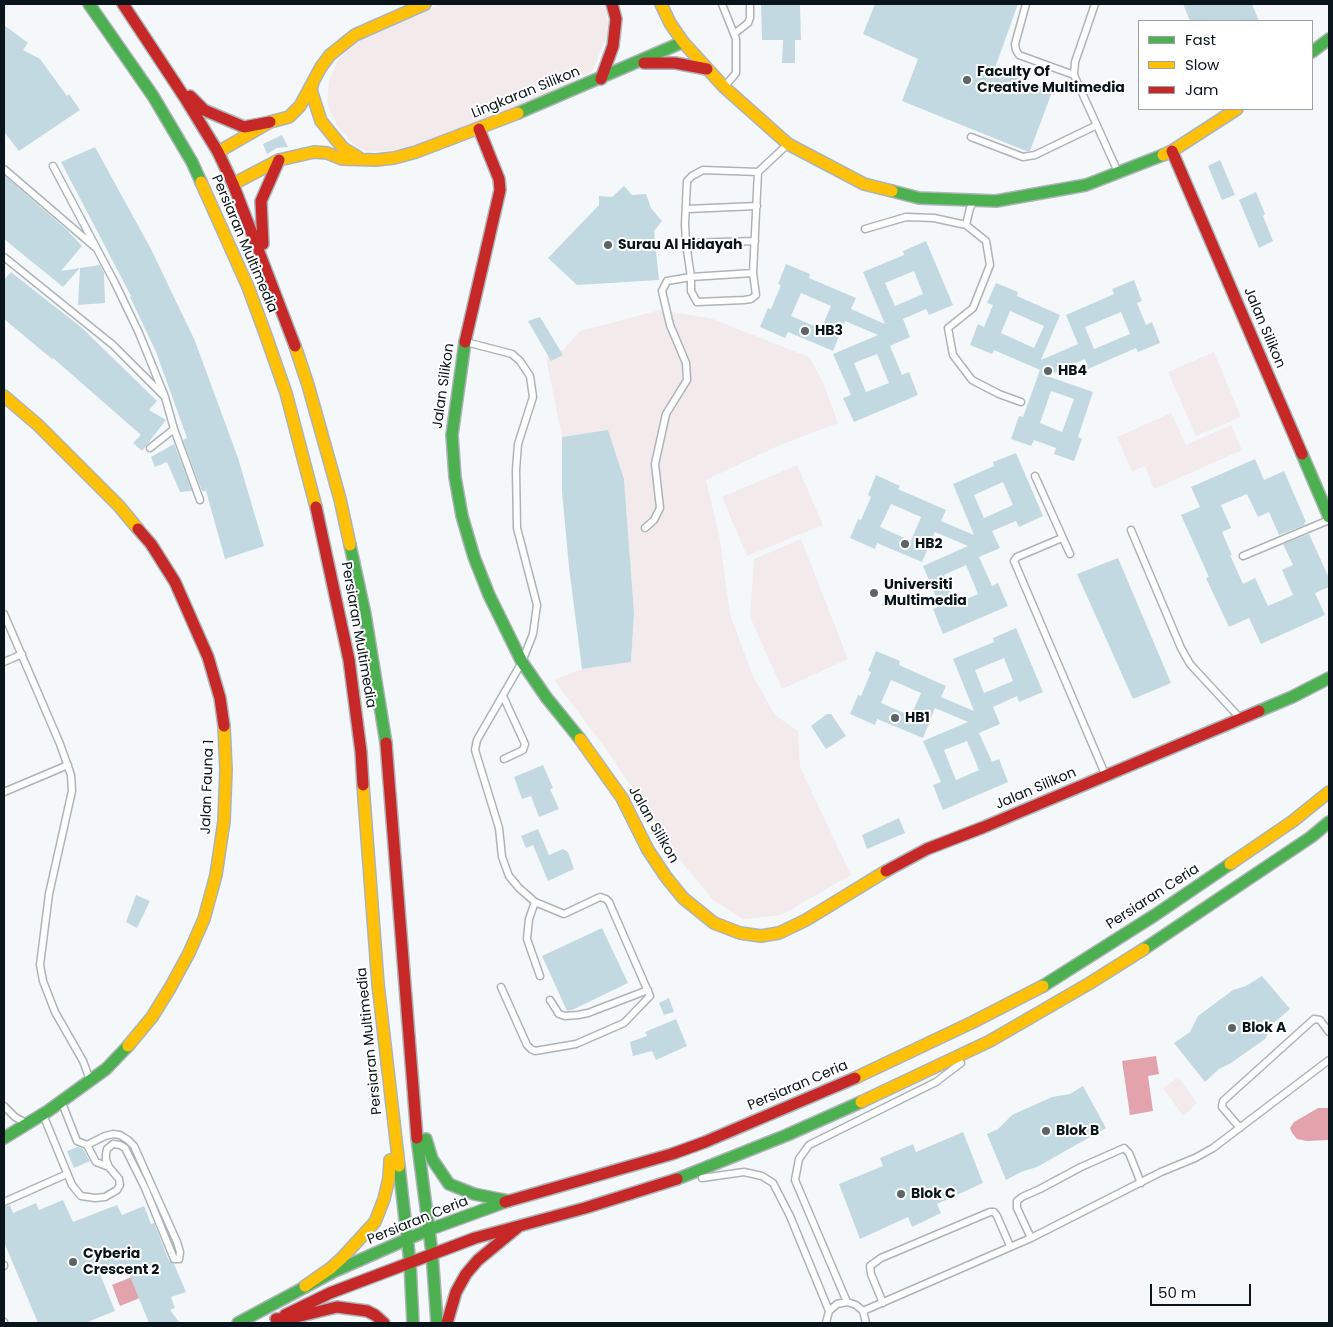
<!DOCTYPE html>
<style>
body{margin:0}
#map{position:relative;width:1333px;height:1327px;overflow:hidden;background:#f5f8fa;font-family:Poppins,sans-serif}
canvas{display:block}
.frame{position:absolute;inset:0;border:5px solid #09151a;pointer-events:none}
.legend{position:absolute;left:1138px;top:20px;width:175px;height:90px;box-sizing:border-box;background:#fff;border:1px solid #9da1a3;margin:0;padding:6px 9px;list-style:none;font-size:15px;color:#09151a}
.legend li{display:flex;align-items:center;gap:10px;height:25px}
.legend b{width:25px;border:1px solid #9da1a3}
.scale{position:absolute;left:1150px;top:1284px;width:101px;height:22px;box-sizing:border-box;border:2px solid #09151a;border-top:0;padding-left:6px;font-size:15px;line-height:18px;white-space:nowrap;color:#09151a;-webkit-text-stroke:4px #fff;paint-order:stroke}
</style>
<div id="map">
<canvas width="1333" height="1327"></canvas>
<div class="frame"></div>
<ul class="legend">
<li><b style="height:6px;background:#4caf50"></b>Fast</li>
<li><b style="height:6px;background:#ffc107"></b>Slow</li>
<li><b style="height:6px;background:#c62828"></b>Jam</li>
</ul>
<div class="scale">50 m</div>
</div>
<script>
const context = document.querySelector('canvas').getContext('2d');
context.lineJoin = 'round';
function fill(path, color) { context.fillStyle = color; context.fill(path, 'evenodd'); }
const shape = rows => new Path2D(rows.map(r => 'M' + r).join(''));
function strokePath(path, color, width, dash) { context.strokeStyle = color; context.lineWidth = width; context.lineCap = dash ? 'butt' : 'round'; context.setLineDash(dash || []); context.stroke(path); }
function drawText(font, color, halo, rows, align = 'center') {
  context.font = font + ' Poppins,sans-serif'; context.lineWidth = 4; context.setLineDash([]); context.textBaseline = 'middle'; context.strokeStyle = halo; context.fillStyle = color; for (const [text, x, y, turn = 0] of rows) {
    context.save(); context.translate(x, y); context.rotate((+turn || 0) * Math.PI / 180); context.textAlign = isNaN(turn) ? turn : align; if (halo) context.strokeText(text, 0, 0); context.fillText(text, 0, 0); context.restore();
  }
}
fill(shape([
 [440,4,603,4,606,9,609,31,592,72,532,100,409,148,387,151,367,152,352,143,337,125,327,104,329,80,338,59,365,36],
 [660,310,710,318,809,357,823,382,838,423,782,444,706,480,720,540,730,614,752,674,775,715,798,731,800,767,851,875,781,915,743,919,714,901,684,865,608,752,554,680,582,669,631,662,634,613,624,479,608,431,562,437,546,358,564,349,580,331],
 [1214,352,1241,417,1196,436,1168,372],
 [1171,413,1186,445,1231,425,1242,450,1154,489,1145,466,1132,472,1117,437],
 [797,465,823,525,747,556,722,497],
 [801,539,848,659,782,689,750,617,754,559],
 [1178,1077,1197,1103,1183,1116,1163,1088]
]), '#f3eaec');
fill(shape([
 [1156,1056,1159,1074,1148,1076,1153,1111,1130,1115,1122,1061],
 [1318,1108,1329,1108,1329,1140,1307,1141,1297,1139,1292,1133,1290,1128,1294,1122],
 [139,1274,147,1295,120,1306,112,1285]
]), '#e3a3ac');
fill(shape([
 [761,4,800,4,801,40,795,40,795,63,782,63,783,40,762,40],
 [875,4,1018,4,995,68,1052,92,1030,151,1026,151,902,101,918,59,863,34],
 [1183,4,1252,4,1259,21,1190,21],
 [4,25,28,43,23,50,40,59,67,96,69,94,80,110,19,151,4,132],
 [282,135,288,147,277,148,267,154,263,144],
 [95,147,151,249,195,341,238,458,264,546,225,559,206,491,202,491,183,440,187,438,156,352,130,297,131,296,61,162],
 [1220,160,1235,195,1222,200,1208,166],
 [4,175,68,231,82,246,61,271,80,268,63,287,4,239],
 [624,186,632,195,646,194,651,208,662,221,654,231,659,280,577,285,548,258,599,205,599,196,612,197],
 [1256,192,1265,214,1263,216,1273,241,1259,248,1239,200],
 [926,241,953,305,929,315,926,309,903,319,910,337,890,346,902,375,909,372,918,395,854,422,843,398,851,395,833,354,878,335,845,321,833,351,788,332,785,338,760,327,768,308,771,309,781,285,778,284,786,264,810,274,809,278,856,298,851,309,885,324,863,272,904,255,903,251],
 [914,271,923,294,895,306,885,283],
 [801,293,831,306,821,329,791,316],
 [877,354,889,383,866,392,854,363],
 [100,265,104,273,105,303,78,305,80,268],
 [11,272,82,328,157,401,149,410,166,420,142,451,133,443,141,435,53,358,52,359,4,319,4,280],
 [1134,280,1142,301,1137,303,1146,325,1152,322,1160,343,1138,352,1136,348,1088,369,1085,359,1047,376,1093,392,1078,437,1082,439,1074,461,1054,454,1056,448,1034,440,1031,446,1011,439,1019,416,1023,417,1040,370,994,350,992,354,970,345,978,324,984,327,993,305,987,303,996,283,1018,292,1017,296,1060,315,1041,360,1078,344,1066,315,1114,294,1112,289],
 [1010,311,1044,326,1034,348,1001,333],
 [1121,312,1130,334,1094,349,1085,327],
 [1051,391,1074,399,1062,432,1040,423],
 [540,317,563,355,551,361,528,321],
 [608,430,624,479,634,613,631,662,582,669,569,567,562,492,562,437],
 [174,444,192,491,180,492,167,462,155,467,151,457],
 [1016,453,1043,516,1019,527,1016,521,992,531,1000,548,979,557,992,586,998,583,1008,606,943,634,933,609,940,606,923,566,968,546,935,532,922,562,877,543,875,549,850,538,858,519,861,520,871,497,868,495,876,475,900,486,898,489,946,510,941,521,974,535,953,484,994,466,993,462],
 [1003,482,1013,505,984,518,974,495],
 [891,504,921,517,911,541,880,527],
 [966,565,978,594,955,604,944,575],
 [1255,459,1264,480,1284,471,1306,522,1304,523,1305,525,1279,535,1269,512,1258,517,1247,494,1221,505,1231,528,1222,532,1232,555,1230,555,1243,584,1255,578,1268,606,1293,595,1282,570,1293,565,1283,544,1309,534,1329,578,1329,587,1315,593,1325,615,1261,644,1249,618,1229,627,1206,578,1209,577,1181,515,1200,507,1191,487],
 [1118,558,1171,683,1133,699,1077,574],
 [1016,628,1043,692,1019,702,1017,696,993,707,1000,724,979,733,992,762,999,759,1008,782,943,810,933,785,941,782,923,741,968,722,935,708,923,738,877,719,875,725,850,714,858,695,861,696,871,672,868,671,876,651,900,661,899,665,946,686,941,697,974,711,953,659,994,642,993,638],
 [1004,658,1013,681,984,693,975,670],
 [891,680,921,693,911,716,881,703],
 [967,741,979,770,956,780,944,750],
 [827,714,831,714,846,736,826,749,811,726],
 [543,765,553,788,550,789,559,809,539,817,531,796,522,799,514,777],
 [899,818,905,833,867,849,862,835],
 [538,829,549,855,563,849,568,852,574,869,548,881,533,845,526,848,521,836],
 [136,895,150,901,137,928,126,922],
 [602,928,628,983,572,1010,567,1011,542,956],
 [1262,976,1290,1009,1274,1023,1265,1039,1231,1063,1219,1069,1205,1082,1174,1043,1190,1032,1198,1016,1233,990,1246,986],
 [669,998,674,1012,664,1015,659,1003],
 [676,1019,687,1046,656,1060,652,1051,633,1056,630,1042,647,1036,645,1032],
 [1083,1086,1106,1128,1037,1167,1021,1172,1006,1180,987,1134,998,1129,1012,1115,1052,1097,1070,1094],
 [963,1132,983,1183,937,1204,941,1213,912,1227,908,1217,860,1239,839,1184,883,1166,880,1158,913,1144,916,1152],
 [78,1147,83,1149,90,1161,74,1168,67,1151],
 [63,1200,73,1222,117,1205,122,1215,144,1206,151,1224,154,1223,169,1261,174,1264,186,1292,171,1297,175,1308,170,1310,180,1323,149,1323,125,1264,100,1274,115,1311,90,1321,91,1323,38,1323,4,1242,4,1207,10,1205,13,1213,36,1203,39,1210]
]), '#c2d9e2');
const lane = shape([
 [722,4,736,39,736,73,725,86],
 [1026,4,1015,44,1016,50,1019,55,1074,75],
 [1095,4,1075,62,1074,75,1118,172],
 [734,34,748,23,750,18,750,4],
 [971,137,1023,157,1035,155,1097,125],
 [53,166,115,283,139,333,165,397,174,429,150,448],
 [4,169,96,248],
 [758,172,753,273,756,295,751,299,744,300,697,302,691,291,691,277,686,243,685,224,687,181,692,176,703,170,758,172,787,145],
 [974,201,970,208,966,225,986,241,990,265,973,308,948,328,953,355,972,380,999,394,1021,402],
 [687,209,757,206],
 [865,229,906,217,934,218,966,225],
 [686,243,755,241],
 [4,257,113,345,163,395],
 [466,342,512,354,520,361,530,376,533,397,518,444,516,470,517,528,537,605,533,634,522,662,477,740,475,750,499,828,502,857,509,876,519,888,535,902,564,914,600,897,606,899,609,902,650,996,624,1023,576,1044,535,1051,531,1049,527,1045,501,987],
 [174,429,200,500],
 [1035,476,1070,554],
 [645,528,654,520,660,508,655,464,666,414,687,380,686,363,670,325,662,291,667,281,691,277,753,273],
 [1131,530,1181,648,1190,664,1239,717],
 [1062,538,1017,557,1014,561,1105,774],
 [1243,556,1329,520],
 [4,614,60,744,71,775,72,791,49,894,40,965,43,981,55,1012,83,1061,90,1080],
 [4,662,22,654],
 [503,696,525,744,523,750,504,759],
 [4,792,68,765],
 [535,902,529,919,527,939,540,976],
 [550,1000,559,1014,565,1016,578,1015,588,1013,648,990],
 [4,1106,15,1117,24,1122],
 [44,1117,72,1185,81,1196,95,1198,105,1197,117,1190,120,1185,119,1179,109,1167,106,1160,106,1154,107,1149,113,1144,120,1145,125,1148,145,1188,172,1254,174,1259,179,1259,180,1252,177,1242,134,1146,128,1140,120,1135,113,1134,105,1136,87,1145,77,1141,62,1103],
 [1240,1128,1222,1107,1223,1101,1314,1019,1320,1020,1329,1032],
 [87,1145,96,1162,109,1167],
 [702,1178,744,1172,762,1176,773,1183,790,1216,829,1311],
 [4,1202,67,1174],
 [1031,1238,1017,1208,1017,1201,1022,1197,1040,1189,1081,1167,1124,1148,1129,1153,1141,1183],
 [4,1265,4,1266],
 [847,1302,795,1180,799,1159,809,1145,936,1082,961,1063],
 [883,1303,871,1274,870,1266,881,1258,990,1212,994,1212,997,1216,1010,1246],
 [863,1311,1031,1238,1161,1172,1195,1158,1213,1148,1329,1060],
 [4,1322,4,1323],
 [826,1323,829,1311,837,1304,847,1302,856,1305,863,1311,866,1323]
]);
const fast = shape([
 [89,4,153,96,192,162,201,182],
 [1312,52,1329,39],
 [518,113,683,42],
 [892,191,919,198,996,201,1086,185,1163,155],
 [465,342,452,435,455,477,462,516,474,557,489,595,522,662,546,697,580,739],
 [1302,454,1329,517],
 [350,545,365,614,386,743],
 [1259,711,1292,697,1329,678],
 [1144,949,1311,837,1329,822],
 [1043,986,1155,915,1230,864],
 [4,1138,48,1111,106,1069,128,1046],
 [417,1138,432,1253,437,1323],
 [426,1139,432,1159,449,1184,474,1194,509,1201],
 [399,1166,410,1263,413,1323],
 [677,1179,787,1135,861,1102],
 [238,1323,335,1271,428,1230,505,1202]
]);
const slow = shape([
 [661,4,670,23,683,42,724,87,788,144,864,184,892,191],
 [313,82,311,90,321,121,343,148,358,157],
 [218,152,270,122,289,117,300,106,321,67,330,55,355,35,425,4],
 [1163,155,1172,151,1237,109],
 [201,182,248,287,265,333,286,393,316,507],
 [233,184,279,160,314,152,327,153,342,159,376,160,394,158,416,152,518,113],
 [295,346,308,385,340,499,350,545],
 [4,396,38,425,119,506,138,529],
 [580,739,622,798,648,850,666,877,683,898,714,923,740,933,761,936,779,933,806,920,886,871],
 [363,785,378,984,399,1166],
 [1230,864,1293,821,1329,792],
 [128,1046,152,1017,170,988,189,953,204,919,216,875,224,821,226,770,224,726],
 [855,1078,973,1022,1043,986],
 [861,1102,990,1041,1090,983,1144,949],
 [305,1286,331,1268,342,1258,375,1222,384,1199,389,1178,390,1160]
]);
const jam = shape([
 [123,4,185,98,218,152,233,184,295,346],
 [644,63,675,63,707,69],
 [601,79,613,46,616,19,612,4],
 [190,96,204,110,244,127,270,122],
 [1172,151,1302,454],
 [263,244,261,201,279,160],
 [465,342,500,190,499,179,479,129],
 [316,507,349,660,361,752,363,785],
 [138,529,151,544,175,582,208,657,220,698,224,726],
 [386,743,417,1138],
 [886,871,927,849,984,827,1259,711],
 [505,1202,672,1154,705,1142,855,1078],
 [285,1315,330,1293,475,1238,585,1208,677,1179],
 [276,1319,296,1317,337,1307,367,1311,375,1315,384,1323],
 [447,1323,456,1292,466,1274,478,1260,518,1227]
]);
strokePath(lane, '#adb4b7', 9);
strokePath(fast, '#adb4b7', 14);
strokePath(slow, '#adb4b7', 14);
strokePath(jam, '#adb4b7', 14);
strokePath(lane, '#fefefe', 6);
strokePath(fast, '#4caf50', 11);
strokePath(slow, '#ffc107', 11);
strokePath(jam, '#c62828', 11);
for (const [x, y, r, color] of [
 [967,80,5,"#5c6468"],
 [608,245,5,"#5c6468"],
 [805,331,5,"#5c6468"],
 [1048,371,5,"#5c6468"],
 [905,544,5,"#5c6468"],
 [874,593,5,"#5c6468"],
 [895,718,5,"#5c6468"],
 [1232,1028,5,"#5c6468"],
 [1046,1131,5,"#5c6468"],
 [901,1194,5,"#5c6468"],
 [73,1262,5,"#5c6468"]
]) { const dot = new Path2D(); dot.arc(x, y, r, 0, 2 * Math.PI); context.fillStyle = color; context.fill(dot); strokePath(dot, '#fff', 2); }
drawText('bold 14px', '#09151a', '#fff', [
 ["Faculty Of",977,72],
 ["Creative Multimedia",977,88],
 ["Surau Al Hidayah",618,245],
 ["HB3",815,331],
 ["HB4",1058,371],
 ["HB2",915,544],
 ["Universiti",884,585],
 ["Multimedia",884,601],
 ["HB1",905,718],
 ["Blok A",1242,1028],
 ["Blok B",1056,1131],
 ["Blok C",911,1194],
 ["Cyberia",83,1254],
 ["Crescent 2",83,1270]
], 'left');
drawText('14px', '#09151a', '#fff', [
 ["Lingkaran Silikon",526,93,-22],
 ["Persiaran Multimedia",244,244,67],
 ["Jalan Silikon",1264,328,67],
 ["Jalan Silikon",444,386,-82],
 ["Persiaran Multimedia",358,635,80],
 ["Jalan Fauna 1",208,787,-88],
 ["Jalan Silikon",1036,789,-23],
 ["Jalan Silikon",653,825,60],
 ["Persiaran Ceria",1153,897,-33],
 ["Persiaran Multimedia",370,1041,-96],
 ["Persiaran Ceria",798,1086,-23],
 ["Persiaran Ceria",418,1221,-22]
]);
</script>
